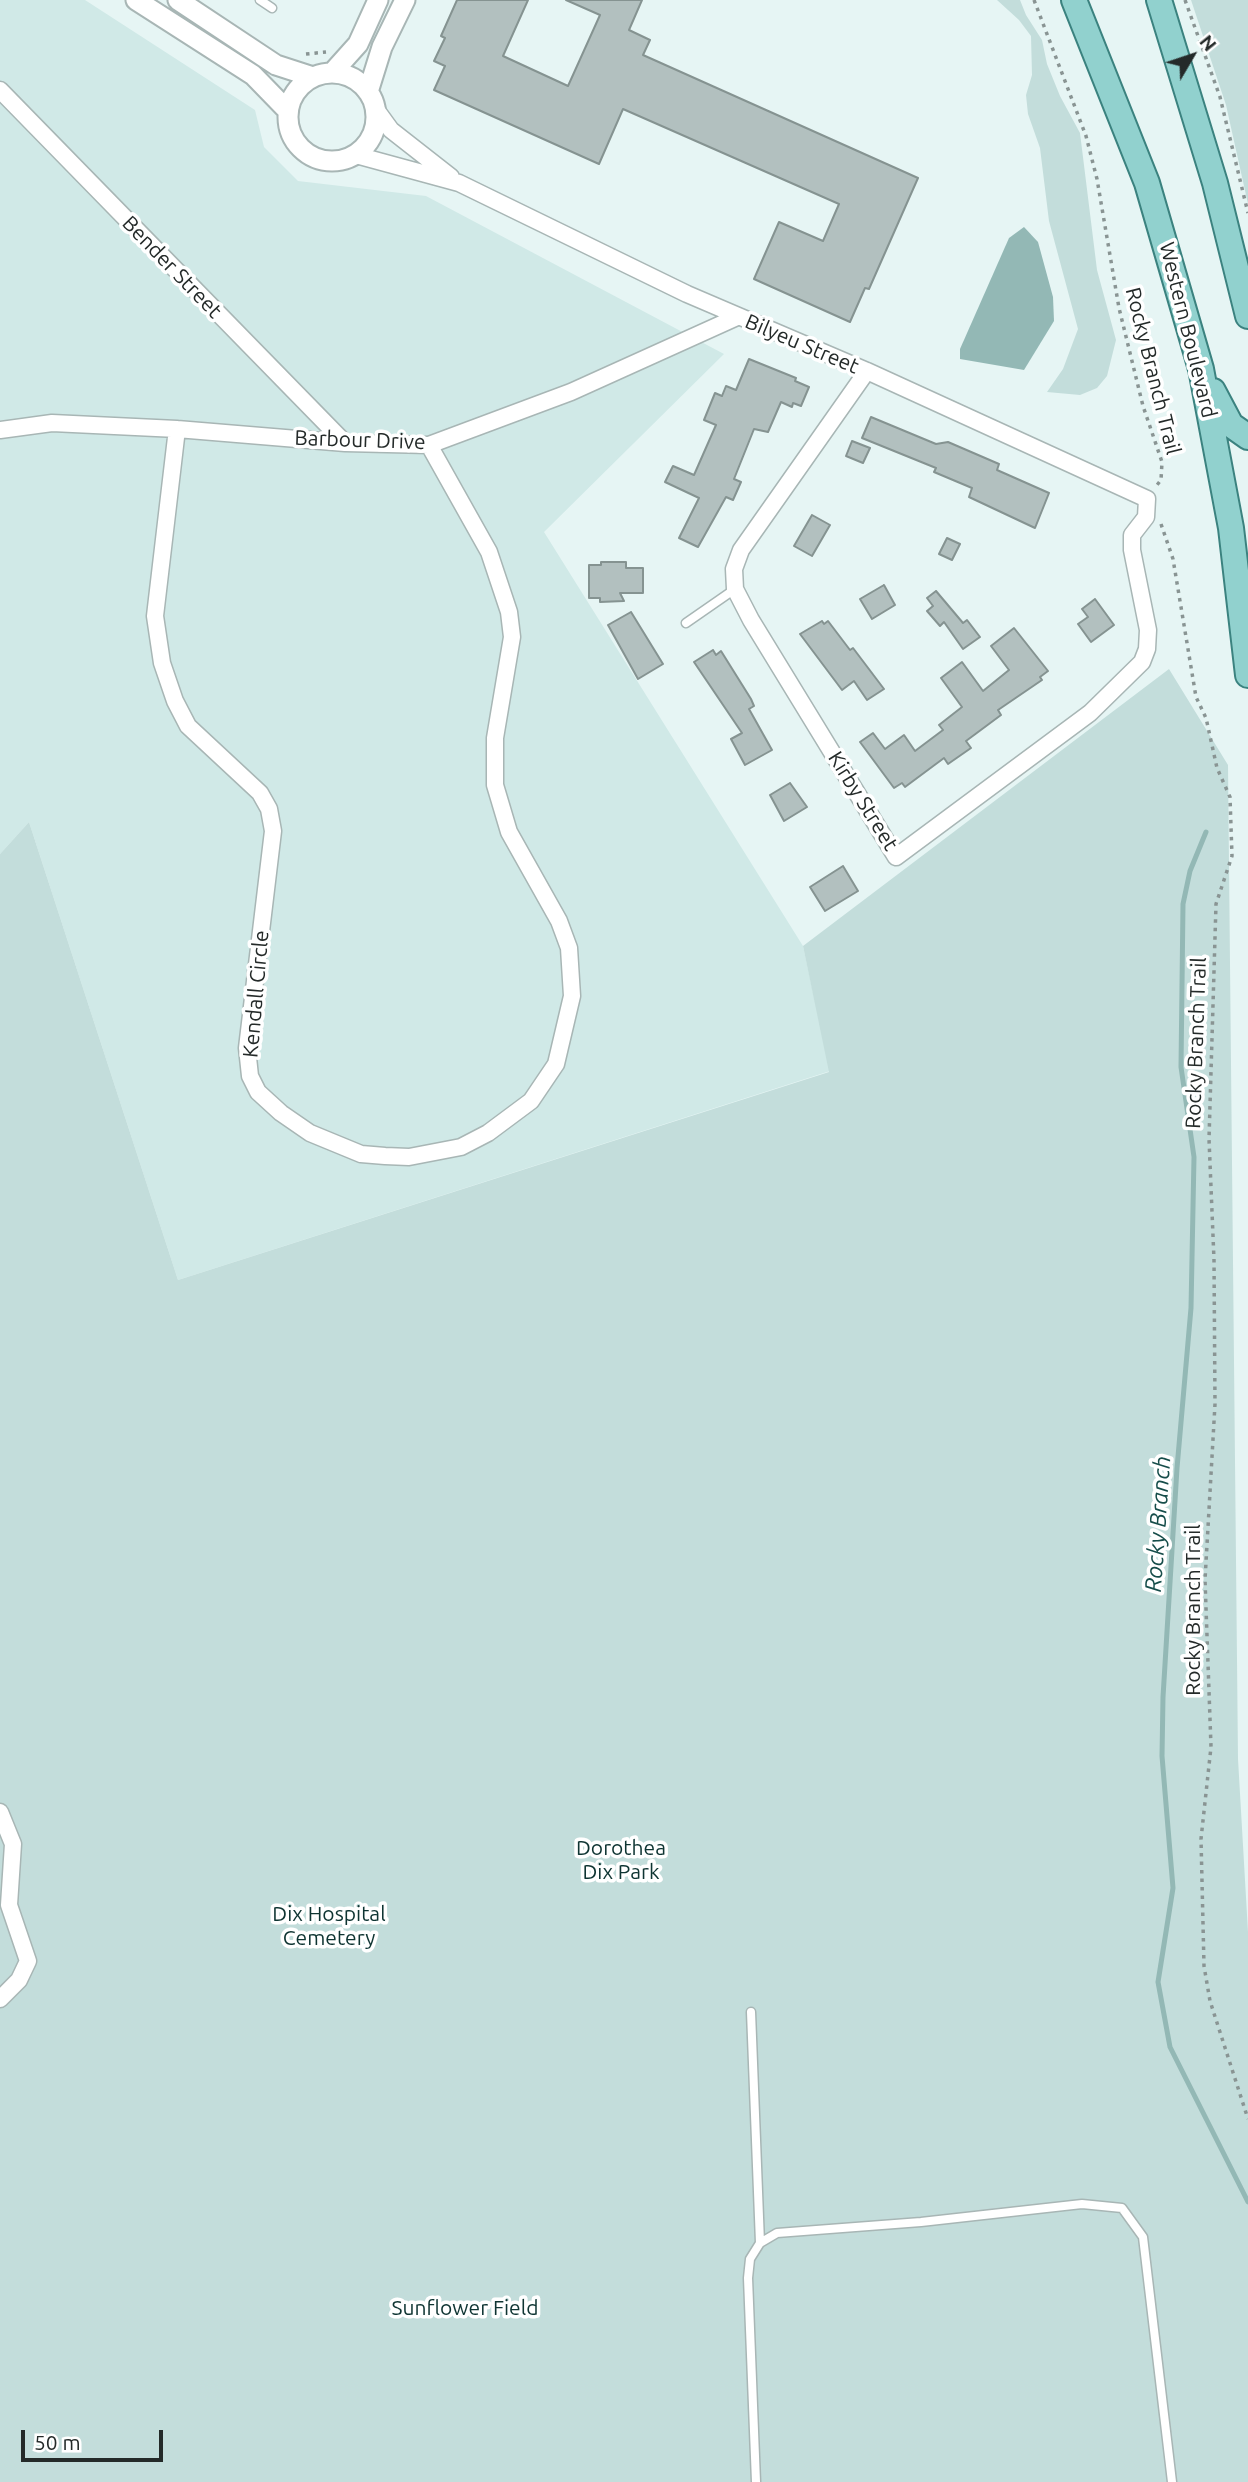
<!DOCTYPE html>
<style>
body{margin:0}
#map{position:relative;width:1248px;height:2482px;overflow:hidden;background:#e6f5f4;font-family:Ubuntu,sans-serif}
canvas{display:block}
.north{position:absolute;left:1157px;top:21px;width:70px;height:70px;-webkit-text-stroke:5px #fff;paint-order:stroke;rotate:51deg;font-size:19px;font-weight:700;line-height:28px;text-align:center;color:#242a29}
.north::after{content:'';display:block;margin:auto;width:24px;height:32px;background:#242a29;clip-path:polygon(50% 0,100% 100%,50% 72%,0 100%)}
.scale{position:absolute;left:21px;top:2430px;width:142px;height:32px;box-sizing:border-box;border:4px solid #242a29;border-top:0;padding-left:9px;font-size:21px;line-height:24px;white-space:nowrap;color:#242a29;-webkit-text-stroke:5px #fff;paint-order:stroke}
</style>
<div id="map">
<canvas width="1248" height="2482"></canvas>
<div class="north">N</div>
<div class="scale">50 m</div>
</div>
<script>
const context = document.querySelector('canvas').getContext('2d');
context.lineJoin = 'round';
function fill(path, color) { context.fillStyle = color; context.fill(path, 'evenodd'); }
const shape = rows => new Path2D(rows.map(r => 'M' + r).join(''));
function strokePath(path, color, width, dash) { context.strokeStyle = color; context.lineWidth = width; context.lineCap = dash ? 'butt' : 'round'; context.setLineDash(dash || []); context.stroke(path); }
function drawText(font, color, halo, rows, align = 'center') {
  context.font = font + ' Ubuntu,sans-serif'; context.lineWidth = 7; context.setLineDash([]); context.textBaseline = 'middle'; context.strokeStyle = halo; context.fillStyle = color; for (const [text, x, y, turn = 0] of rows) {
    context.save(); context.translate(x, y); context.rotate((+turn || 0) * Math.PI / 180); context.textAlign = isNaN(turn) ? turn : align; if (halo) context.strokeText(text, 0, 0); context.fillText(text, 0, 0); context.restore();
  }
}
fill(shape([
 [0,0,85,0,255,110,264,147,298,181,426,196,724,354,544,532,803,946,830,1071,178,1280,29,822,0,854]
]), '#d0e9e7');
fill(shape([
 [997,0,1020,0,1026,15,1042,40,1047,64,1060,96,1080,133,1097,270,1116,340,1107,376,1097,388,1080,395,1047,392,1063,369,1078,329,1049,221,1040,148,1028,114,1026,95,1032,75,1031,36,1019,20],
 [1191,0,1248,0,1248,204,1226,105],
 [1169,669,1228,765,1238,1759,1248,1932,1248,2482,0,2482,0,854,29,822,178,1280,829,1072,803,946]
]), '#c3dddb');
fill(shape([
 [1024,227,1038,242,1053,297,1054,321,1024,370,960,359,960,349,1009,238]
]), '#93b8b5');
strokePath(shape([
 [1206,832,1190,871,1183,904,1181,1067,1194,1157,1191,1308,1177,1468,1163,1697,1162,1756,1173,1888,1158,1982,1170,2047,1248,2202]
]), '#93b8b5', 5);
const building = shape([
 [457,0,528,0,503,56,568,86,600,15,566,0,642,0,629,30,650,40,643,55,918,178,869,289,865,288,850,322,754,279,779,222,823,241,839,204,623,109,599,164,434,90,445,66,434,61,445,38,441,36,457,0],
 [749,359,796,378,795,381,809,387,801,406,793,403,792,407,781,402,768,432,754,429,734,479,741,482,733,500,726,497,698,547,679,538,699,498,665,482,673,466,694,475,716,425,704,420,715,393,722,396,726,386,736,390,749,359],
 [871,417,936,444,948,442,999,464,997,470,1049,493,1035,528,969,497,972,488,934,472,936,468,862,438,871,417],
 [852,441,870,448,863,463,846,456,852,441],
 [812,515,830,525,812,556,794,546,812,515],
 [947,538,960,544,952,560,939,554,947,538],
 [601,562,626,562,626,568,643,568,643,593,620,593,624,601,600,602,600,598,589,598,589,565,601,565,601,562],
 [884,585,895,605,872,619,860,599,884,585],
 [936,591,963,623,967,620,980,637,963,649,944,622,940,626,927,611,933,606,927,598,936,591],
 [1095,599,1114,625,1091,642,1078,624,1088,617,1082,609,1095,599],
 [631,612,663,664,638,679,608,625,631,612],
 [822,621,824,624,828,621,850,650,853,648,884,689,867,700,854,681,842,690,800,634,822,621],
 [1014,628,1048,671,1040,677,1042,680,998,710,1001,715,966,741,971,748,948,764,944,758,905,787,902,783,894,788,860,742,873,733,885,749,904,735,915,751,943,730,939,725,962,707,941,678,962,662,983,691,1009,670,991,646,1014,628],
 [713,650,716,655,721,651,751,699,754,706,749,709,772,750,745,765,731,739,742,733,694,662,713,650],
 [790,783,807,807,784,821,770,795,790,783],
 [843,866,858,891,825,911,810,887,843,866]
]);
fill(building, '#b2c0bf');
strokePath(building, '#859391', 2);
const service = shape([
 [260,0,272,8],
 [686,623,735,589],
 [751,2012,760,2243],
 [756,2482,748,2278,750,2259,760,2243,777,2233,921,2222,1082,2204,1122,2208,1143,2237,1172,2482]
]);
const minor = shape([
 [0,90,345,443],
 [375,108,391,130,451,177],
 [356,155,459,183,687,294,867,371,1147,499,1146,517,1132,535,1132,550,1148,630,1147,649,1142,662,1090,713,896,857,751,620,735,589,734,569,741,550,867,371],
 [177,429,155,616,162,663,175,701,188,726,260,793,269,809,273,831,247,1048,250,1076,258,1092,281,1113,310,1133,361,1154,385,1156,409,1157,461,1147,488,1133,531,1101,556,1064,572,996,569,948,559,921,509,832,495,785,495,738,512,637,509,612,489,552,429,445],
 [0,430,52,423,177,429,345,443,429,445,571,392,737,317],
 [0,1812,13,1844,9,1905,28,1961,19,1980,0,1999]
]);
const tertiary = shape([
 [136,0,253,75,288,111],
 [178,0,276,65,313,77],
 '288 117a44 44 0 1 1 88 0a44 44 0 1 1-88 0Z',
 [332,73,358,44,378,0],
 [368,92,382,47,405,0]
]);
const primary = shape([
 [1074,0,1147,183,1201,369,1231,528,1248,675],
 [1159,0,1215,183,1248,316],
 [1213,391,1231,425,1248,437]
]);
strokePath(service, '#a8b6b5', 11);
strokePath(minor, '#a8b6b5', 19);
strokePath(tertiary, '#a8b6b5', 23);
strokePath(primary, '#3b827f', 28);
strokePath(shape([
 [1034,0,1086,136,1097,179,1119,308,1143,406,1162,462,1161,480,1157,485],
 [1185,0,1220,97,1248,213],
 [306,54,326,52],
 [1161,524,1173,559,1196,697,1206,718,1217,768,1230,797,1232,856,1216,904,1209,1139,1214,1260,1215,1404,1205,1580,1211,1747,1201,1839,1204,1966,1210,2001,1248,2119]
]), '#899493', 3.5, [3.5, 5]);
strokePath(service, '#fff', 8);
strokePath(minor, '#fff', 16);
strokePath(tertiary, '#fff', 19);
strokePath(primary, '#91d1ce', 24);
drawText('21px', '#242a29', '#fff', [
 ["Bender Street",172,267,46],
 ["Western Boulevard",1188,330,76],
 ["Bilyeu Street",802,344,23],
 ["Rocky Branch Trail",1153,371,76],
 ["Barbour Drive",360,440,2],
 ["Kirby Street",863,801,58],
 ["Kendall Circle",256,994,-85],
 ["Rocky Branch Trail",1196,1043,-88],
 ["Rocky Branch Trail",1193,1610,-90]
]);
drawText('21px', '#0e3432', '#fff', [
 ["Dorothea",621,1848],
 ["Dix Park",621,1872],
 ["Dix Hospital",329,1914],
 ["Cemetery",329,1938],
 ["Sunflower Field",465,2308]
]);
drawText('italic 23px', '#164d4a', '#fff', [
 ["Rocky Branch",1158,1524,-86]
]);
</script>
